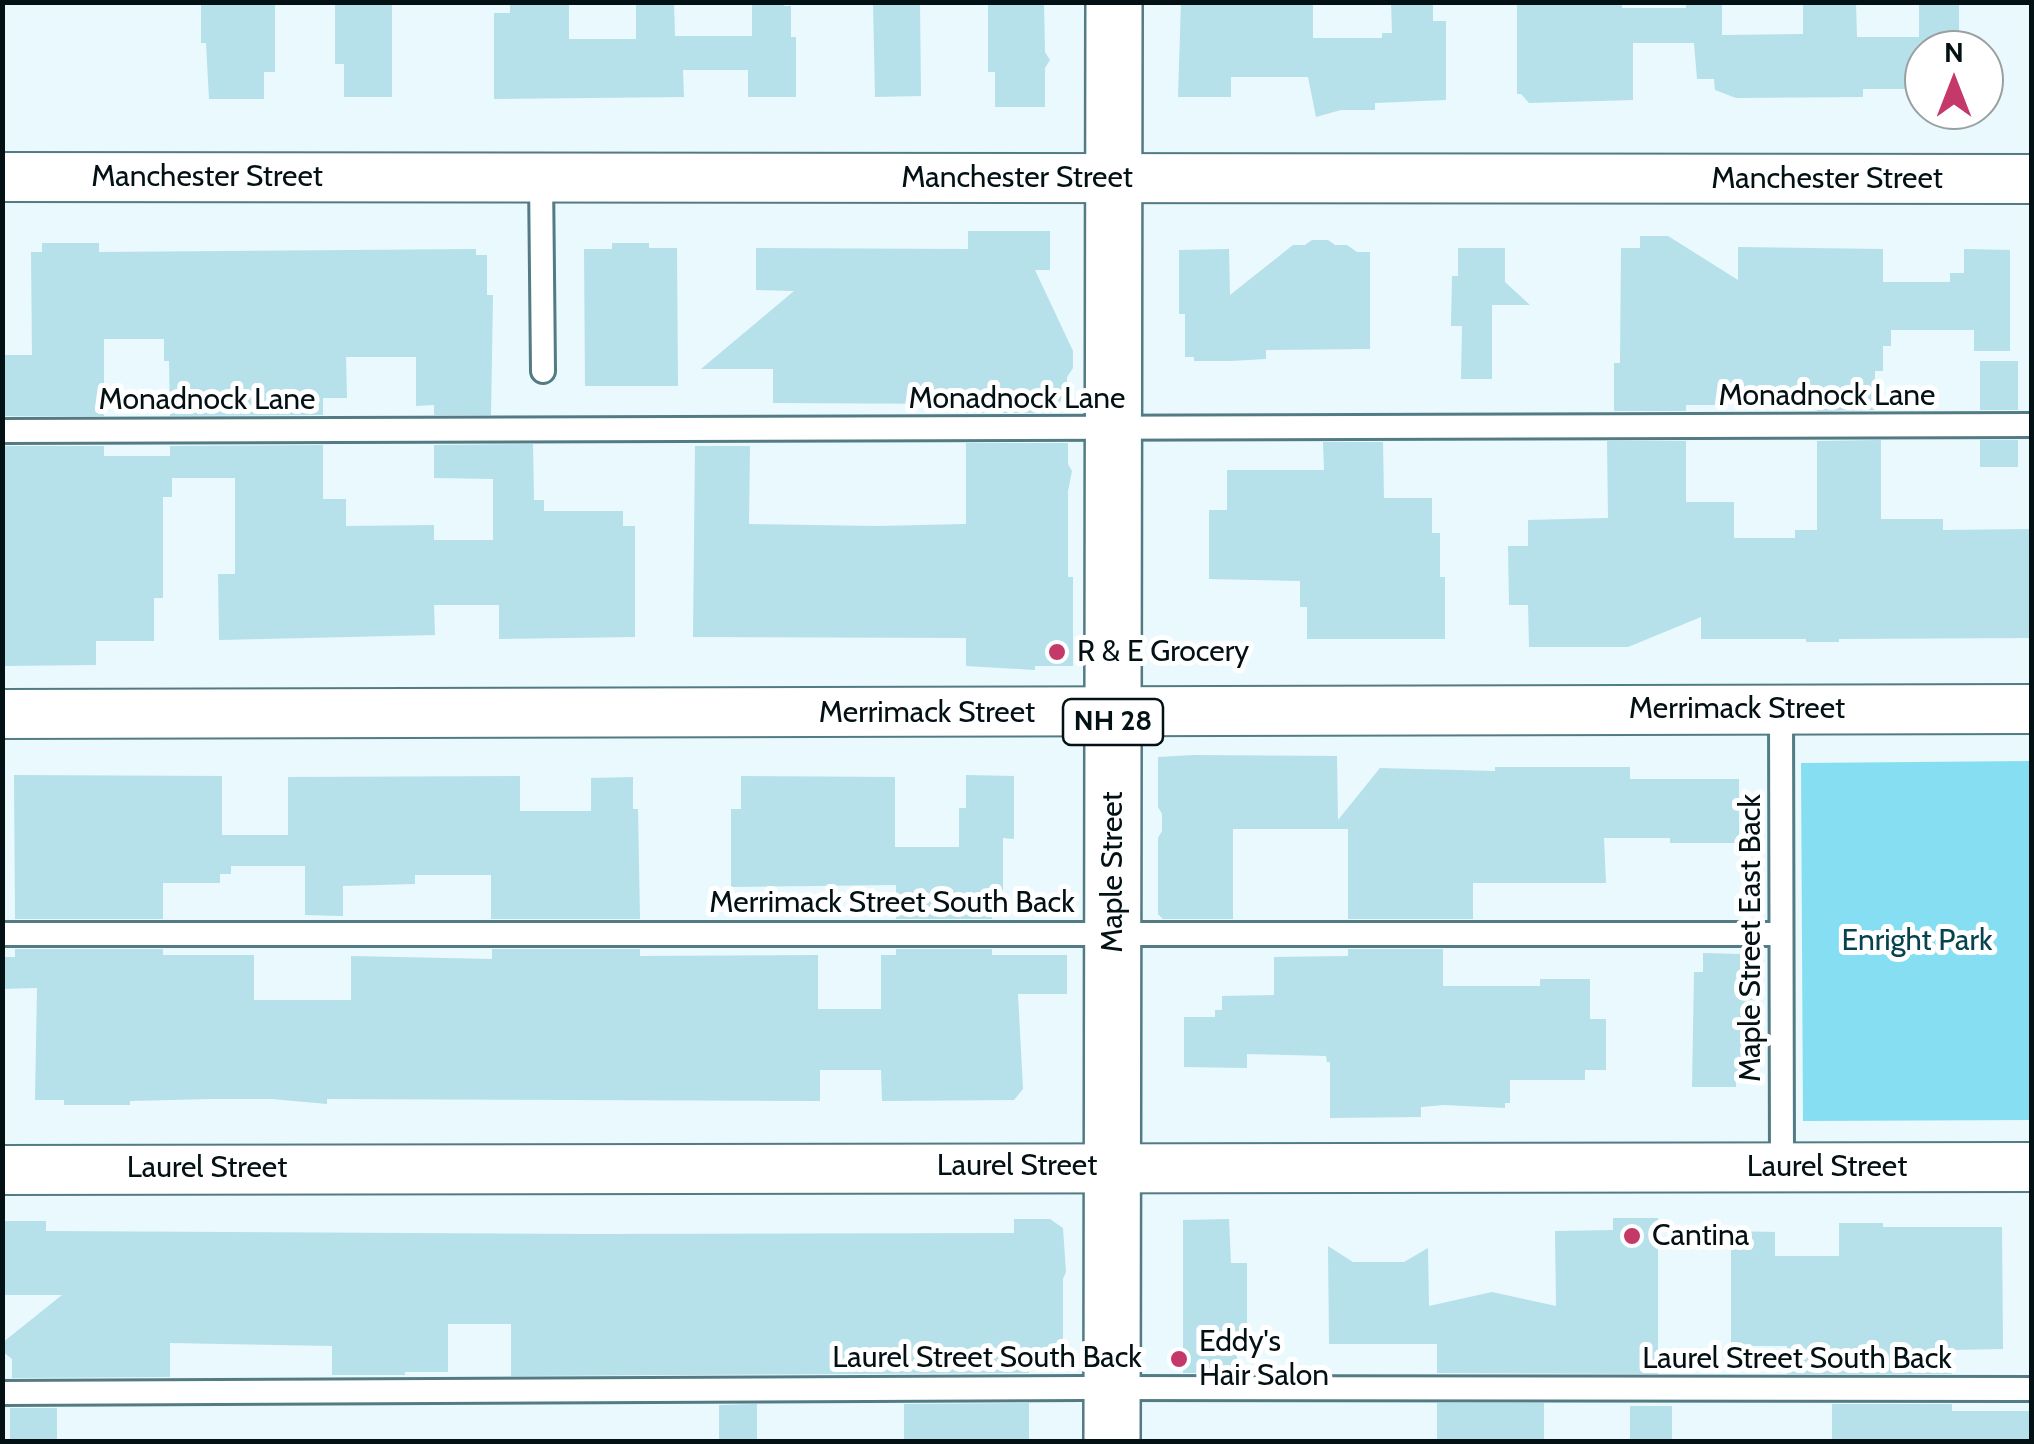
<!DOCTYPE html>
<style>
body{margin:0}
#map{position:relative;width:2034px;height:1444px;overflow:hidden;background:#e9f9fd;font-family:Cabin,sans-serif}
canvas{display:block}
.frame{position:absolute;inset:0;border:5px solid #031114;pointer-events:none}
.north{position:absolute;left:1904px;top:30px;width:100px;height:100px;box-sizing:border-box;background:#fff;border:2px solid #9aa0a1;border-radius:50%;rotate:0deg;font-size:28px;font-weight:700;line-height:40px;text-align:center;color:#031114}
.north::after{content:'';display:block;margin:auto;width:35px;height:45px;background:#c4386a;clip-path:polygon(50% 0,100% 100%,50% 72%,0 100%)}
</style>
<div id="map">
<canvas width="2034" height="1444"></canvas>
<div class="frame"></div>
<div class="north">N</div>
</div>
<script>
const context = document.querySelector('canvas').getContext('2d');
context.lineJoin = 'round';
function fill(path, color) { context.fillStyle = color; context.fill(path, 'evenodd'); }
const shape = rows => new Path2D(rows.map(r => 'M' + r).join(''));
function strokePath(path, color, width, dash) { context.strokeStyle = color; context.lineWidth = width; context.lineCap = dash ? 'butt' : 'round'; context.setLineDash(dash || []); context.stroke(path); }
function drawText(font, color, halo, rows, align = 'center') {
  context.font = font + ' Cabin,sans-serif'; context.lineWidth = 10; context.setLineDash([]); context.textBaseline = 'middle'; context.strokeStyle = halo; context.fillStyle = color; for (const [text, x, y, turn = 0] of rows) {
    context.save(); context.translate(x, y); context.rotate((+turn || 0) * Math.PI / 180); context.textAlign = isNaN(turn) ? turn : align; if (halo) context.strokeText(text, 0, 0); context.fillText(text, 0, 0); context.restore();
  }
}
fill(shape([
 [2031,761,2031,1120,1803,1121,1801,763]
]), '#85def1');
fill(shape([
 [201,2,275,2,275,72,264,72,264,99,209,99,206,43,201,43],
 [335,2,392,2,392,97,344,97,344,64,335,64],
 [510,2,569,2,569,39,636,39,636,2,674,2,675,36,752,36,752,2,784,2,784,6,791,6,791,37,796,37,796,97,748,97,748,70,683,70,684,97,494,99,494,13,510,13],
 [873,2,920,2,921,96,875,97],
 [988,2,1044,2,1045,52,1050,60,1045,68,1045,107,995,107,995,72,988,72],
 [1181,2,1313,2,1313,38,1382,38,1382,33,1392,33,1391,2,1433,4,1433,21,1446,21,1446,100,1375,103,1375,110,1341,110,1316,117,1308,77,1231,77,1231,97,1178,97],
 [1517,2,1622,2,1622,8,1686,8,1686,2,1722,2,1722,35,1803,34,1803,2,1856,2,1857,37,1919,37,1919,2,1959,2,1959,50,1924,50,1924,89,1863,89,1863,97,1736,98,1715,90,1714,79,1697,79,1694,43,1633,43,1633,100,1529,103,1521,94,1517,94],
 [968,231,1050,231,1050,270,1035,270,1073,351,1073,368,1067,377,1067,388,1054,413,966,413,966,404,773,403,773,369,701,369,794,291,756,290,756,248,968,249],
 [1640,236,1668,236,1738,280,1738,247,1883,249,1883,282,1950,282,1950,273,1964,273,1964,249,2010,250,2010,351,1974,351,1974,330,1891,330,1891,346,1883,346,1883,371,1875,371,1875,410,1817,411,1817,405,1686,405,1686,411,1614,411,1614,363,1620,363,1621,248,1640,248],
 [1312,240,1328,240,1335,245,1347,245,1357,252,1370,252,1370,349,1266,350,1266,359,1231,361,1194,361,1194,357,1185,357,1185,314,1179,314,1179,250,1229,249,1230,295,1293,245,1305,245],
 [42,243,99,243,99,252,476,249,476,255,487,255,487,295,493,295,491,415,434,415,434,405,416,406,416,357,346,357,347,398,323,398,323,415,170,416,169,361,164,361,164,339,104,339,104,416,2,416,2,355,32,355,31,252,42,252],
 [612,243,649,243,649,248,677,248,678,386,585,386,584,249,612,249],
 [1458,248,1505,248,1505,282,1530,305,1492,305,1492,379,1461,379,1462,326,1451,326,1452,276,1458,276],
 [1980,361,2018,361,2018,410,1980,410],
 [1881,440,1881,519,1943,519,1943,530,2032,529,2032,638,1839,639,1839,642,1806,642,1806,639,1701,639,1701,617,1628,647,1529,647,1528,605,1509,605,1508,546,1528,546,1528,520,1608,518,1607,441,1686,441,1686,502,1734,502,1734,538,1795,538,1795,530,1817,530,1817,441],
 [1980,440,2018,440,2018,467,1980,467],
 [1323,442,1383,442,1384,498,1432,498,1432,533,1440,533,1440,577,1445,577,1445,639,1307,639,1307,607,1300,607,1300,581,1209,579,1209,510,1227,510,1227,470,1324,470],
 [966,443,1068,443,1068,464,1072,471,1068,491,1068,577,1073,577,1073,666,1035,666,1035,670,966,666,966,638,693,637,695,446,750,446,749,524,877,526,966,524],
 [533,444,534,500,544,500,544,511,623,511,623,526,635,526,635,637,499,639,499,605,434,605,435,635,219,640,218,574,235,574,235,478,172,478,172,497,163,497,163,598,154,598,154,641,96,641,96,665,2,666,2,446,104,446,104,456,170,456,170,446,323,445,323,499,346,499,346,526,434,525,434,540,493,540,493,479,434,478,434,445],
 [1194,755,1337,756,1338,820,1380,768,1495,771,1495,767,1630,767,1630,779,1739,779,1739,843,1670,843,1670,838,1604,838,1606,883,1473,883,1473,919,1348,919,1348,829,1233,829,1233,919,1163,919,1158,914,1158,838,1162,831,1162,814,1158,807,1158,757],
 [14,775,222,776,222,835,288,835,288,777,520,776,520,811,591,811,591,778,633,777,633,809,638,809,640,919,491,919,491,875,415,875,415,884,343,886,343,916,305,915,305,866,231,866,231,874,220,874,220,883,163,883,163,919,15,919],
 [966,775,1014,776,1014,839,1003,838,1003,890,992,890,992,919,896,919,896,885,731,887,731,809,741,809,741,776,895,777,895,847,959,847,959,808,966,808],
 [15,949,163,949,163,955,254,955,254,1000,351,1000,351,956,492,959,492,949,640,949,640,956,818,955,818,1009,881,1009,881,955,896,955,896,949,992,949,992,955,1067,955,1067,994,1018,994,1023,1089,1014,1100,882,1101,881,1070,820,1070,820,1101,327,1099,327,1104,272,1099,210,1099,130,1101,130,1105,64,1105,64,1100,35,1100,37,988,2,989,2,957,15,957],
 [1348,949,1443,949,1443,986,1540,986,1540,979,1590,979,1590,1019,1606,1019,1606,1070,1585,1070,1585,1080,1510,1080,1510,1103,1505,1103,1505,1108,1444,1105,1421,1107,1421,1117,1330,1118,1330,1062,1327,1062,1326,1056,1247,1054,1247,1068,1184,1067,1184,1017,1215,1017,1215,1010,1222,1010,1222,996,1274,995,1274,957,1348,956],
 [1703,953,1740,954,1740,987,1755,987,1755,1050,1748,1050,1746,1080,1736,1080,1736,1087,1692,1087,1694,972,1703,972],
 [1613,1218,1658,1218,1658,1374,1437,1373,1437,1344,1329,1344,1328,1246,1353,1262,1404,1262,1428,1248,1429,1306,1492,1292,1556,1306,1555,1231,1613,1230],
 [1014,1219,1050,1219,1063,1228,1066,1272,1063,1279,1063,1369,1029,1369,1029,1373,511,1376,511,1324,448,1324,448,1372,405,1372,405,1375,332,1375,332,1346,170,1343,170,1377,12,1378,12,1359,2,1351,2,1343,62,1295,2,1295,2,1221,46,1221,46,1231,590,1234,1014,1233],
 [1229,1219,1231,1263,1247,1263,1247,1353,1237,1353,1237,1373,1183,1373,1183,1220],
 [1839,1223,1883,1223,1883,1227,2002,1227,2003,1349,1952,1350,1952,1374,1787,1374,1787,1346,1731,1346,1731,1231,1775,1232,1775,1256,1839,1256],
 [1029,1403,1029,1442,904,1442,904,1404],
 [1437,1403,1544,1403,1544,1442,1437,1442],
 [757,1404,757,1442,719,1442,719,1405],
 [1832,1404,1952,1404,1952,1411,2032,1411,2032,1442,1832,1442],
 [1630,1406,1672,1406,1672,1442,1630,1442],
 [10,1408,57,1408,57,1442,10,1442]
]), '#b6e0ea');
const lane = shape([
 [541,177,543,371],
 [2,431,2032,425],
 [1781,709,1782,1167],
 [2,934,1781,934],
 [2,1393,1083,1388,2032,1389]
]);
const street = shape([
 [2,177,2032,179],
 [2,714,2032,709],
 [2,1170,2032,1167]
]);
const primary = shape([
 [1112,1442,1114,2]
]);
strokePath(lane, '#537b83', 28);
strokePath(street, '#537b83', 52);
strokePath(primary, '#537b83', 60);
strokePath(lane, '#fff', 22);
strokePath(street, '#fff', 48);
strokePath(primary, '#fff', 55);
for (const [x, y, r, color] of [
 [1057,652,10,"#c4386a"],
 [1632,1236,10,"#c4386a"],
 [1179,1359,10,"#c4386a"]
]) { const dot = new Path2D(); dot.arc(x, y, r, 0, 2 * Math.PI); context.fillStyle = color; context.fill(dot); strokePath(dot, '#fff', 4); }
for (const [x, y, w] of [
 [1113,722,100]
]) { const box = new Path2D(); box.roundRect(x - w / 2, y - 23, w, 46, 8); context.fillStyle = '#fff'; context.fill(box); strokePath(box, '#031114', 2.5); }
drawText('bold 28px', '#031114', null, [
 ["NH 28",1113,722]
]);
drawText('30px', '#031114', '#fff', [
 ["Manchester Street",207,177],
 ["Manchester Street",1017,178],
 ["Manchester Street",1827,179],
 ["Monadnock Lane",1827,396],
 ["Monadnock Lane",1017,399],
 ["Monadnock Lane",207,400],
 ["Merrimack Street",1737,709],
 ["Merrimack Street",927,713],
 ["Maple Street",1113,872,-90],
 ["Merrimack Street South Back",892,903],
 ["Maple Street East Back",1751,938,-90],
 ["Laurel Street",1017,1166],
 ["Laurel Street",1827,1167],
 ["Laurel Street",207,1168],
 ["Laurel Street South Back",987,1358],
 ["Laurel Street South Back",1797,1359]
]);
drawText('30px', '#031114', '#fff', [
 ["R & E Grocery",1077,652],
 ["Cantina",1652,1236],
 ["Eddy's",1199,1342],
 ["Hair Salon",1199,1376]
], 'left');
drawText('30px', '#05434e', '#fff', [
 ["Enright Park",1917,941]
]);
</script>
